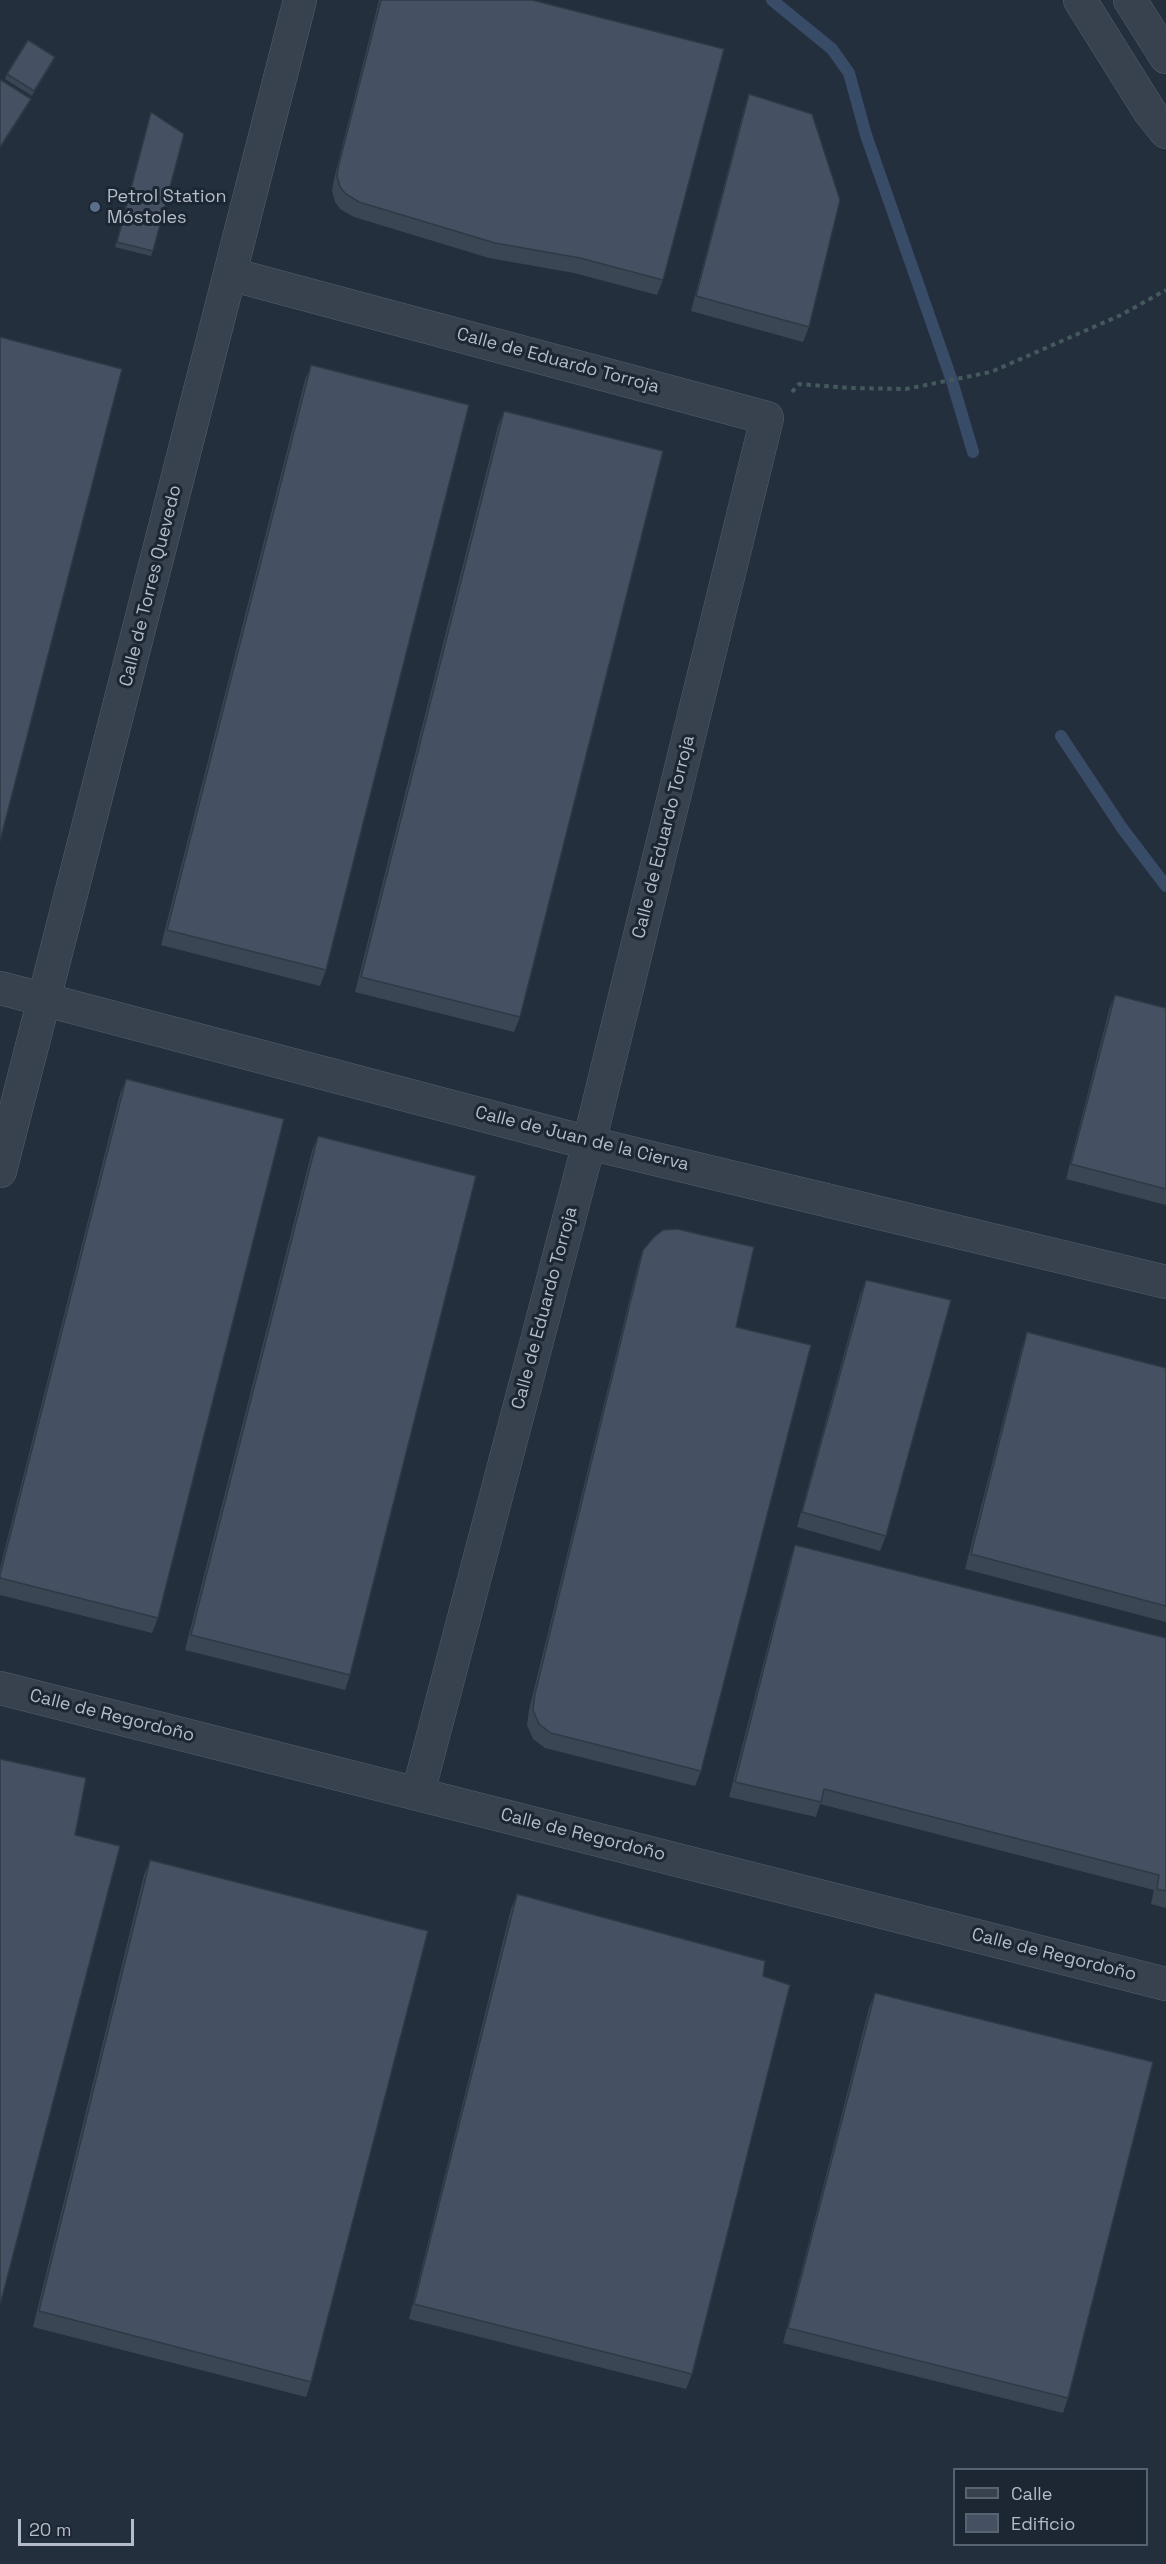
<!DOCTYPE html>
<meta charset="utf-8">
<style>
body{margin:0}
#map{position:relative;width:1166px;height:2564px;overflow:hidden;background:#242f3e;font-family:"Space Grotesk",sans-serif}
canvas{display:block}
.legend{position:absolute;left:953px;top:2468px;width:195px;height:78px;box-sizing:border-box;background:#1d2633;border:2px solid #59626f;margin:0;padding:8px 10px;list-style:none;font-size:18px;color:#b4bcc9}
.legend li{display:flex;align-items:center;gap:12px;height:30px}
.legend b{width:30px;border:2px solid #59626f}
.scale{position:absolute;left:18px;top:2519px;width:116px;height:27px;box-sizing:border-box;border:3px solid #b4bcc9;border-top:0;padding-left:8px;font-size:18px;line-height:21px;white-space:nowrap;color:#b4bcc9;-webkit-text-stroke:4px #1d2633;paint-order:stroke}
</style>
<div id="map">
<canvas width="1166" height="2564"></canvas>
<ul class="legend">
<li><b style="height:8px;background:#38414e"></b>Calle</li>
<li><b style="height:16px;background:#455162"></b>Edificio</li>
</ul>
<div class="scale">20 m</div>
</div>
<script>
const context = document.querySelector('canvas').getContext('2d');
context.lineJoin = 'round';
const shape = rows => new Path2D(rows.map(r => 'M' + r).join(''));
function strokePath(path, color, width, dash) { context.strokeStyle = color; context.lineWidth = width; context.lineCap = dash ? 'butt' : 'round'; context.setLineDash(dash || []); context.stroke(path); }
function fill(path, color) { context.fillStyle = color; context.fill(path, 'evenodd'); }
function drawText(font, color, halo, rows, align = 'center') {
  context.font = font + ' "Space Grotesk",sans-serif'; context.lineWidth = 6; context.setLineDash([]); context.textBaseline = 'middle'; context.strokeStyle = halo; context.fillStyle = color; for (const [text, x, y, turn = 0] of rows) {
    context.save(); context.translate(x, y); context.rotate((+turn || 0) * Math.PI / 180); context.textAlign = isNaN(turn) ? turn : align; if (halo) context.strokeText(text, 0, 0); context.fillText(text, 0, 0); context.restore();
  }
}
strokePath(shape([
 [772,0,832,49,849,73,866,135,952,381,973,452],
 [1061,736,1122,828,1166,886]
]), '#394c67', 12);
const minor = shape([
 [1080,0,1150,112,1166,132],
 [1130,0,1166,57],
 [230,274,767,418,589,1143,418,1793],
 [0,988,589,1143,1166,1282],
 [0,1171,300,0],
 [0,1688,1166,1984]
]);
strokePath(minor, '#565f6c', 34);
strokePath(shape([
 [792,392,799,384,850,388,906,389,991,372,1121,315,1166,290]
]), '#44595c', 4, [4.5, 4.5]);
strokePath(minor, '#38414e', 33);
fill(shape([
 [379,0,532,0,663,280,657,295,574,273,489,258,354,217,340,209,335,202,332,191,334,179],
 [53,62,32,96,5,79,7,74],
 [749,94,809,327,803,342,691,311,744,109],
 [151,112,153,251,151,256,115,247],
 [311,365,326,970,320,986,161,945,305,380],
 [504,411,520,1017,514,1032,355,992,498,426],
 [1115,995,1166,1008,1166,1205,1066,1179,1109,1010],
 [126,1079,158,1618,152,1633,0,1595,0,1568,120,1094],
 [318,1136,350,1675,345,1690,185,1650,312,1151],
 [643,1250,736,1327,701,1771,695,1786,545,1748,533,1739,527,1725,529,1710,638,1265],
 [866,1280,886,1536,880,1551,797,1527,860,1295],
 [1027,1332,1166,1368,1166,1622,965,1569,1022,1347],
 [795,1545,1166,1638,1166,1908,1151,1904,1154,1890,820,1804,816,1817,729,1797,790,1560],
 [150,1860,311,2382,306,2397,33,2327,144,1875],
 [517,1894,692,2374,686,2389,409,2319,511,1909],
 [875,1993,1068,2398,1063,2413,783,2343,869,2008]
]), '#3b4654');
fill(shape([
 [55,57,53,62,32,96,34,91],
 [31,99,29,104,0,149,0,147]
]), '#303945');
const building = shape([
 [381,0,532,0,724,49,663,280,580,258,495,243,359,202,346,194,340,187,337,176,339,164,381,0],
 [28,40,55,57,34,91,7,74,28,40],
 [1,80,31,99,0,147,0,82,1,80],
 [749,94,812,114,840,200,809,327,696,296,749,94],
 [151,112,184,134,153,251,117,242,151,112],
 [0,337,122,369,0,841,0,337],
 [311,365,469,405,326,970,167,930,311,365],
 [504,411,663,451,520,1017,361,977,504,411],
 [1115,995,1166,1008,1166,1189,1071,1164,1115,995],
 [126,1079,284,1119,158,1618,0,1578,0,1575,126,1079],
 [318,1136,476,1176,350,1675,191,1635,318,1136],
 [677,1229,754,1247,736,1327,811,1345,701,1771,551,1733,539,1724,533,1710,535,1694,643,1250,654,1237,663,1230,677,1229],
 [866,1280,951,1300,886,1536,802,1512,866,1280],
 [1027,1332,1166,1368,1166,1606,971,1554,1027,1332],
 [795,1545,1166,1638,1166,1891,1157,1889,1159,1875,824,1789,821,1802,735,1782,795,1545],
 [0,1759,86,1778,75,1835,120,1846,0,2305,0,1759],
 [150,1860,428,1931,311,2382,39,2311,150,1860],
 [517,1894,765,1961,763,1976,790,1985,692,2374,414,2304,517,1894],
 [875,1993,1153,2062,1068,2398,788,2328,875,1993]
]);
fill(building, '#455162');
strokePath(building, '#303945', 1.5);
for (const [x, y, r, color] of [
 [95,207,6,"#5c6f8a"]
]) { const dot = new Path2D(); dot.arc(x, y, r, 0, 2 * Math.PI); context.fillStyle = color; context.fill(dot); strokePath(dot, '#1d2633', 2); }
drawText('18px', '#b4bcc9', '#1d2633', [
 ["Petrol Station",107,197],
 ["Móstoles",107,218]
], 'left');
drawText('18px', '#b4bcc9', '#1d2633', [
 ["Calle de Eduardo Torroja",558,361,15],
 ["Calle de Torres Quevedo",151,586,-76],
 ["Calle de Eduardo Torroja",664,837,-76],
 ["Calle de Juan de la Cierva",582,1139,14],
 ["Calle de Eduardo Torroja",545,1308,-75],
 ["Calle de Regordoño",112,1716,14],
 ["Calle de Regordoño",583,1835,14],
 ["Calle de Regordoño",1054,1955,14]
]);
</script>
